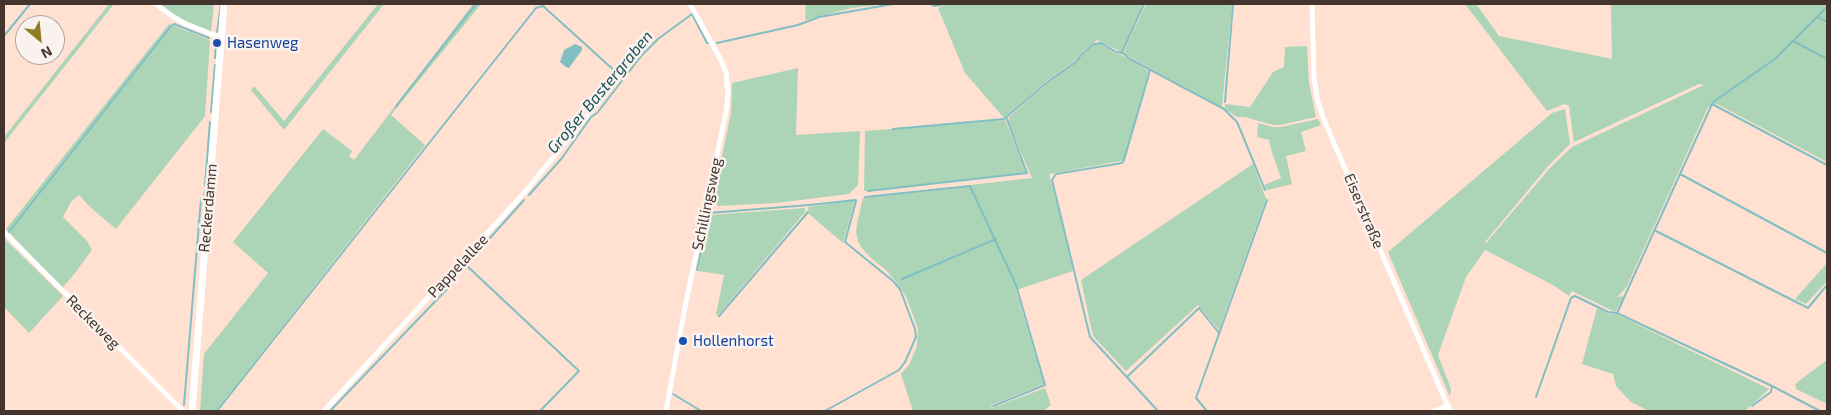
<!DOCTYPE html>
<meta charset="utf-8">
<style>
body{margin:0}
#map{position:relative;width:1831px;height:415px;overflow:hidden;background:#ffe0d1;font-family:"Exo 2",sans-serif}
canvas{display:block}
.frame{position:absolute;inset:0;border:5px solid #43342d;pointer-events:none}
.north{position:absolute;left:15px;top:15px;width:50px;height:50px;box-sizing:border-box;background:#faf2ef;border:1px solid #b1a6a1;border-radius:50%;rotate:152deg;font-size:14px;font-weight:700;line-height:20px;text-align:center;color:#43342d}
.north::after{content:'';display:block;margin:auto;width:18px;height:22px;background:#8d7d23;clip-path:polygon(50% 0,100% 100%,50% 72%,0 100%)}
</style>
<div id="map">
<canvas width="1831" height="415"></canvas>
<div class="frame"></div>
<div class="north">N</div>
</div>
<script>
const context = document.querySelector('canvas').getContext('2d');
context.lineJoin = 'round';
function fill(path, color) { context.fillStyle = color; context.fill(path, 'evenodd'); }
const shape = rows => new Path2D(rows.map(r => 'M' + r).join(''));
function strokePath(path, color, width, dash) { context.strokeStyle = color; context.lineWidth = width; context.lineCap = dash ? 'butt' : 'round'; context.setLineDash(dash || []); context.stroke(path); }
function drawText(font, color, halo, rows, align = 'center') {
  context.font = font + ' "Exo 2",sans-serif'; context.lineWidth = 5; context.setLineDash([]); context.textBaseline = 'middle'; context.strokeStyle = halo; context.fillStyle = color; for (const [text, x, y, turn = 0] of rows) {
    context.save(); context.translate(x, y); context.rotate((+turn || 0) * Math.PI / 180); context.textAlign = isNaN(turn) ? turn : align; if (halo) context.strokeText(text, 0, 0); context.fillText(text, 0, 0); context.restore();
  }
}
fill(shape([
 [109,4,114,4,4,143,4,137],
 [159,4,214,4,211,32,179,18],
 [378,4,384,4,284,130,251,90,254,86,284,121],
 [473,4,481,4,391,115,425,145,216,411,200,411,204,354,268,273,233,242,323,129,352,151,349,156,354,160],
 [806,4,885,4,852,8,805,20],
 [946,4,1143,4,1121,52,1097,40,1080,54,1077,59,1049,79,1004,118,965,73,938,8],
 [1146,4,1232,4,1222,107,1126,55,1124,51],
 [1465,4,1476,4,1499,36,1612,59,1611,4,1827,4,1827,162,1717,104,1708,107,1626,288,1617,297,1624,296,1615,312,1572,291,1569,296,1553,285,1485,250,1466,277,1438,355,1451,389,1450,397,1388,252,1552,113,1565,109,1570,144,1549,165,1485,242,1486,243,1550,168,1572,147,1704,85,1699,84,1574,142,1569,106,1564,104,1547,111],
 [169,24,210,40,205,116,116,229,90,207,79,195,71,202,63,217,87,241,92,250,72,277,62,288,6,229],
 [1096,44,1101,44,1115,53,1122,55,1147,70,1148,74,1124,160,1121,161,1049,174,1063,227,1073,271,1016,290,1044,384,991,405,992,408,1045,388,1051,405,1043,411,913,411,901,374,909,365,917,346,918,329,907,299,901,288,886,270,870,257,861,247,858,241,856,232,857,223,863,198,968,187,970,185,1032,178,1008,122,1009,117,1061,72,1077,62,1081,56],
 [1307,46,1309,83,1316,117,1280,125,1273,125,1245,117,1237,117,1225,109,1225,104,1250,107,1273,72,1284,67,1285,47],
 [798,68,796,135,860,131,858,185,849,194,776,203,718,206,713,199,731,113,732,83],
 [1318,119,1321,125,1301,132,1306,151,1286,156,1292,184,1267,190,1264,185,1281,178,1271,149,1269,140,1257,137,1258,123,1273,127,1281,127],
 [1005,120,1026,171,1025,173,864,191,865,131],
 [1253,164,1266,199,1219,330,1198,305,1126,371,1093,336,1081,280],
 [855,200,843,243,809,214,808,207],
 [805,208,805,212,718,315,716,314,724,275,698,271,710,215],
 [4,238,63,296,29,333,4,307],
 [1827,263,1827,281,1806,304,1795,299],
 [1597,308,1609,314,1616,314,1769,389,1745,411,1649,411,1631,402,1616,386,1613,374,1582,364],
 [1827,360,1827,404,1796,389,1795,384]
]), '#acd4b7');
fill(shape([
 [575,44,582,47,582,50,569,68,566,67,560,62,564,50]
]), '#80bfc3');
strokePath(shape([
 [930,4,935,6,944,4],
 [1818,17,1827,22],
 [217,33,221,4],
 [4,36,30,4],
 [1793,41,1827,59],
 [717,43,798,25,819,17,893,4],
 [1122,52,1144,4],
 [215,58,216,44],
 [1149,69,1149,74,1124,160,1122,163,1056,174,1052,180,1090,337,1158,411],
 [1225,102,1233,4],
 [1712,104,1827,165],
 [396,106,476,4],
 [211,112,215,65],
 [893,129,1004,119,1050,80,1077,61,1081,55,1094,44,1101,43,1116,52,1123,53,1130,59,1224,109,1237,122,1240,129,1265,190],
 [1680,174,1713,102,1775,59,1827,7],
 [205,185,210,122],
 [868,191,1027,173,1006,117],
 [204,195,205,191],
 [529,195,562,158,591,117,597,113,642,55,658,39,692,14,707,43,710,43],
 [865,197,970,186,1016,285,1045,385,993,406],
 [1656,231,1808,308,1827,285],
 [8,233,171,26,174,24,209,38],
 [4,236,5,237],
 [466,265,579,371,540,411],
 [464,267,524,200],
 [697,270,709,213,809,205,856,200,856,201,845,242,893,281,900,289,915,329,916,337,905,362,899,370,825,411],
 [902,279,996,239],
 [1617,313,1680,174,1827,253],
 [719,316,808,212],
 [1127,377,1199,308,1219,333],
 [673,394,701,411],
 [1536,397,1571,298,1575,296,1608,312,1617,313,1772,386,1820,411],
 [184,405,201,199],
 [1752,406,1771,392,1772,386],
 [217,411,536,8,543,6,617,73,627,75],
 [330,411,449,287,453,277,459,271],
 [1207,411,1196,398,1267,200]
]), '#80bfc3', 2);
strokePath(shape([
 [156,4,172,16,186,24,214,35,222,36],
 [1312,4,1314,78,1318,102,1324,120,1450,411],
 [4,232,183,411],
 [324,411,524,193,587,116],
 [666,411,685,307,726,112,728,93,726,72,721,60,690,4],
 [1434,411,1448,405]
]), '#fff', 5);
strokePath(shape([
 [192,411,224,4]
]), '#fff', 7);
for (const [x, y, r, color] of [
 [217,43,5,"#1a4fb4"],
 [683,341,5,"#1a4fb4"]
]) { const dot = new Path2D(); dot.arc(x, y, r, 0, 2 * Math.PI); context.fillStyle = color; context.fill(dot); strokePath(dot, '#faf2ef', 2); }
drawText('15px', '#164399', '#faf2ef', [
 ["Hasenweg",227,43],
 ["Hollenhorst",693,341]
], 'left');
drawText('15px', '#43342d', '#faf2ef', [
 ["Schillingsweg",707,204,-78],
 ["Reckerdamm",208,208,-85],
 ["Eiserstraße",1364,211,67],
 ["Pappelallee",458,266,-47],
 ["Reckeweg",93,322,45]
]);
drawText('italic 16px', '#1a5255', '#faf2ef', [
 ["Großer Bastergraben",600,92,-50]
]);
</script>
